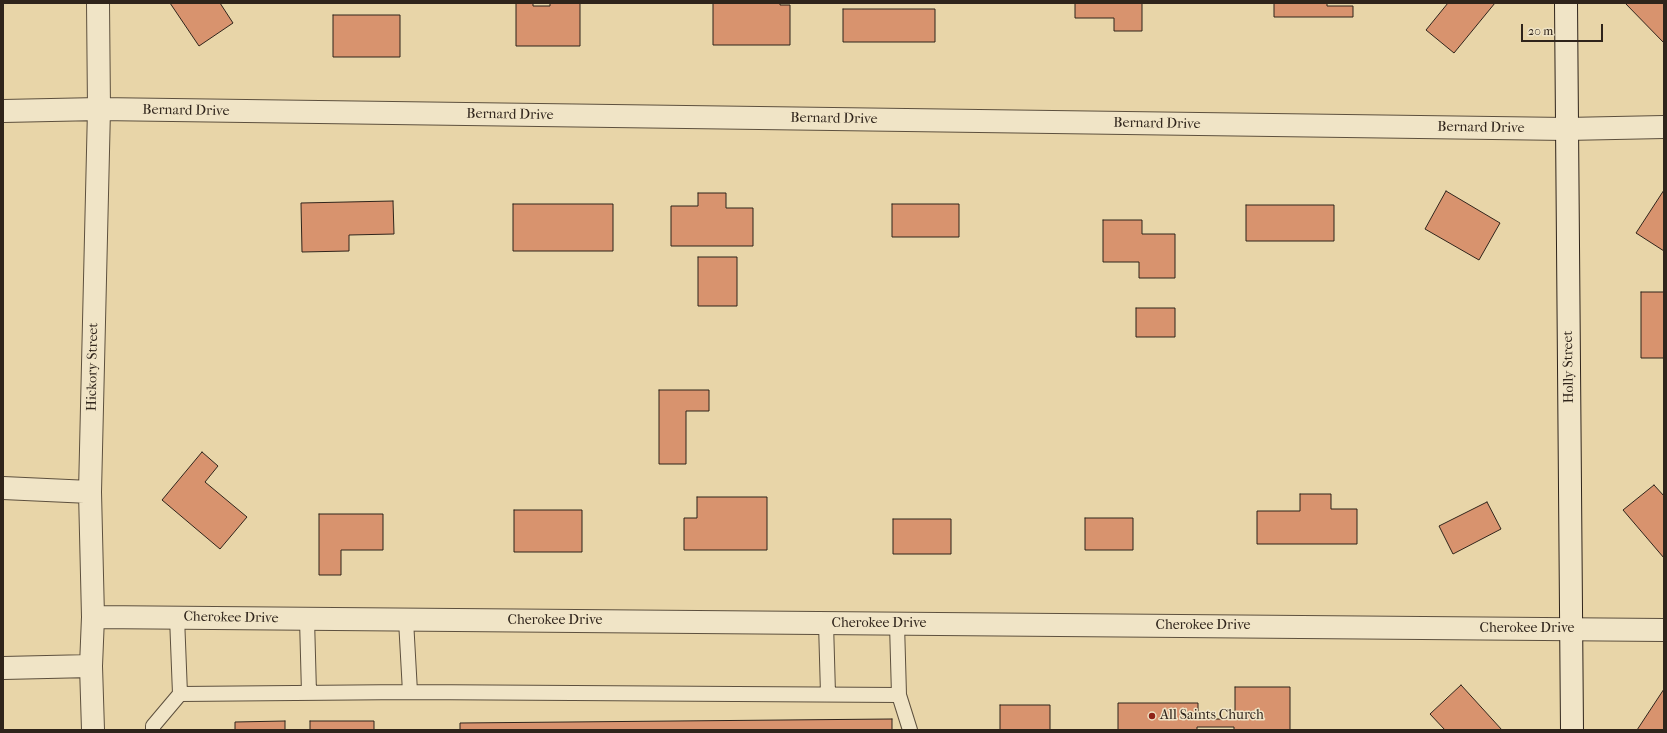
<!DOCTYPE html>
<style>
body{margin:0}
#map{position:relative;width:1667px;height:733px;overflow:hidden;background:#e8d5a8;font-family:"IM FELL French Canon",serif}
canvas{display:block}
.frame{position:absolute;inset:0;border:4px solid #2f241b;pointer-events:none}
.scale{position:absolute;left:1521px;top:24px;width:82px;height:18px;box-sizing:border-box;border:2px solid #2f241b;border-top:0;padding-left:5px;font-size:12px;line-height:14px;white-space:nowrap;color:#2f241b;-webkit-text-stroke:3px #f0e4c6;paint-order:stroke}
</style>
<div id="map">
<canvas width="1667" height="733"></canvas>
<div class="frame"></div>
<div class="scale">20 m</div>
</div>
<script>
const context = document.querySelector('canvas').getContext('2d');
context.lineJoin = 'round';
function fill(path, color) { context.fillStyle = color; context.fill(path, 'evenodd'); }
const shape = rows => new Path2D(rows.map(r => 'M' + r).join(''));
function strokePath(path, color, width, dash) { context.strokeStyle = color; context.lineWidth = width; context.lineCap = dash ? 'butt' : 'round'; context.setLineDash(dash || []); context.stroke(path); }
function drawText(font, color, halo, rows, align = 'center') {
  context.font = font + ' "IM FELL French Canon",serif'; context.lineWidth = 3; context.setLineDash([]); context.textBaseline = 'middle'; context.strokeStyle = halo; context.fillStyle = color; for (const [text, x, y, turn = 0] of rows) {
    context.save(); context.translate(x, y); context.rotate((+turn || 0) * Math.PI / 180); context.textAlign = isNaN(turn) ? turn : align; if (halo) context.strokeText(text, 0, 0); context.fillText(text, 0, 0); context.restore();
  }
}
const building = shape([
 [170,3,220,3,233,23,199,46,170,3],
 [516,3,533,3,533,6,550,6,550,3,580,3,580,46,516,46,516,3],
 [713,3,780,3,780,5,790,5,790,45,713,45,713,3],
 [1075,3,1142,3,1142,31,1114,31,1114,18,1075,18,1075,3],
 [1274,3,1327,3,1327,6,1353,6,1353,17,1274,17,1274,3],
 [1448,3,1495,3,1454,53,1426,30,1448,3],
 [1625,3,1664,3,1664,43,1625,3],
 [843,9,935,9,935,42,843,42,843,9],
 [333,15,400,15,400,57,333,57,333,15],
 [1664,190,1664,251,1636,233,1664,190],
 [1446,191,1500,223,1479,260,1425,229,1446,191],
 [698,193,726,193,726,208,753,208,753,246,671,246,671,206,698,206,698,193],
 [393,201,394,234,349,235,349,251,302,252,301,203,393,201],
 [513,204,613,204,613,251,513,251,513,204],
 [892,204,959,204,959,237,892,237,892,204],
 [1246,205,1334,205,1334,241,1246,241,1246,205],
 [1103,220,1142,220,1142,234,1175,234,1175,278,1139,278,1139,262,1103,262,1103,220],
 [698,257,737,257,737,306,698,306,698,257],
 [1641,292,1664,292,1664,358,1641,358,1641,292],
 [1136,308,1175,308,1175,337,1136,337,1136,308],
 [659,390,709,390,709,411,686,411,686,464,659,464,659,390],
 [202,452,218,466,205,482,247,517,220,549,162,500,202,452],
 [1654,485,1664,496,1664,558,1623,510,1654,485],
 [1300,494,1331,494,1331,509,1357,509,1357,544,1257,544,1257,511,1300,511,1300,494],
 [697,497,767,497,767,550,684,550,684,518,697,518,697,497],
 [1487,502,1501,529,1453,554,1439,526,1487,502],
 [514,510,582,510,582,552,514,552,514,510],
 [319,514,383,514,383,550,341,550,341,575,319,575,319,514],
 [1085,518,1133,518,1133,550,1085,550,1085,518],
 [893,519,951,519,951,554,893,554,893,519],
 [1461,685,1502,730,1445,730,1430,714,1461,685],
 [1235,687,1290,687,1290,730,1234,730,1234,727,1197,727,1197,730,1118,730,1118,703,1198,703,1198,719,1235,719,1235,687],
 [1664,689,1664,730,1637,730,1664,689],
 [1000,705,1050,705,1050,730,1000,730,1000,705],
 [892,719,892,730,460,730,460,723,892,719],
 [285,721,285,730,235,730,235,722,285,721],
 [310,721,374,721,374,730,310,730,310,721]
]);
fill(building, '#d8936e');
strokePath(building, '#2f241b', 1);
const lane = shape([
 [307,619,309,693],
 [826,623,828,694],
 [410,692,899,695,897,624],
 [180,694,410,692,406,620],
 [899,695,910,730],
 [153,730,153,726,180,694,177,617]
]);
const street = shape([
 [3,111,99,109,1566,129,1664,127],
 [3,488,90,492],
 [93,617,1664,630],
 [3,668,91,666],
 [93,730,91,666,93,617,90,492,99,109,98,3]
]);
const secondary = shape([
 [1566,3,1572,730]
]);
strokePath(lane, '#5d503e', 16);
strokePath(street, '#5d503e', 24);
strokePath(secondary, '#2f241b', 24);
strokePath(lane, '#f0e4c6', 14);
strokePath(street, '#f0e4c6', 22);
strokePath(secondary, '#f0e4c6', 22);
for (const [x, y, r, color] of [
 [1152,716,4,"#8f2418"]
]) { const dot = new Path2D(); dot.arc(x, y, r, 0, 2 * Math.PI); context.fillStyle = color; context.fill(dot); strokePath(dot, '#f0e4c6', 1.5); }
drawText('14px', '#2f241b', '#f0e4c6', [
 ["Bernard Drive",186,111,1],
 ["Bernard Drive",510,115,1],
 ["Bernard Drive",834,119,1],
 ["Bernard Drive",1157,124,1],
 ["Bernard Drive",1481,128,1],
 ["Hickory Street",93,367,-89],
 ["Holly Street",1569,367,-91],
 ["Cherokee Drive",231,618,1],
 ["Cherokee Drive",555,621],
 ["Cherokee Drive",879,624],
 ["Cherokee Drive",1203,626],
 ["Cherokee Drive",1527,629]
]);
drawText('14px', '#2f241b', '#f0e4c6', [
 ["All Saints Church",1160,716]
], 'left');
</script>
